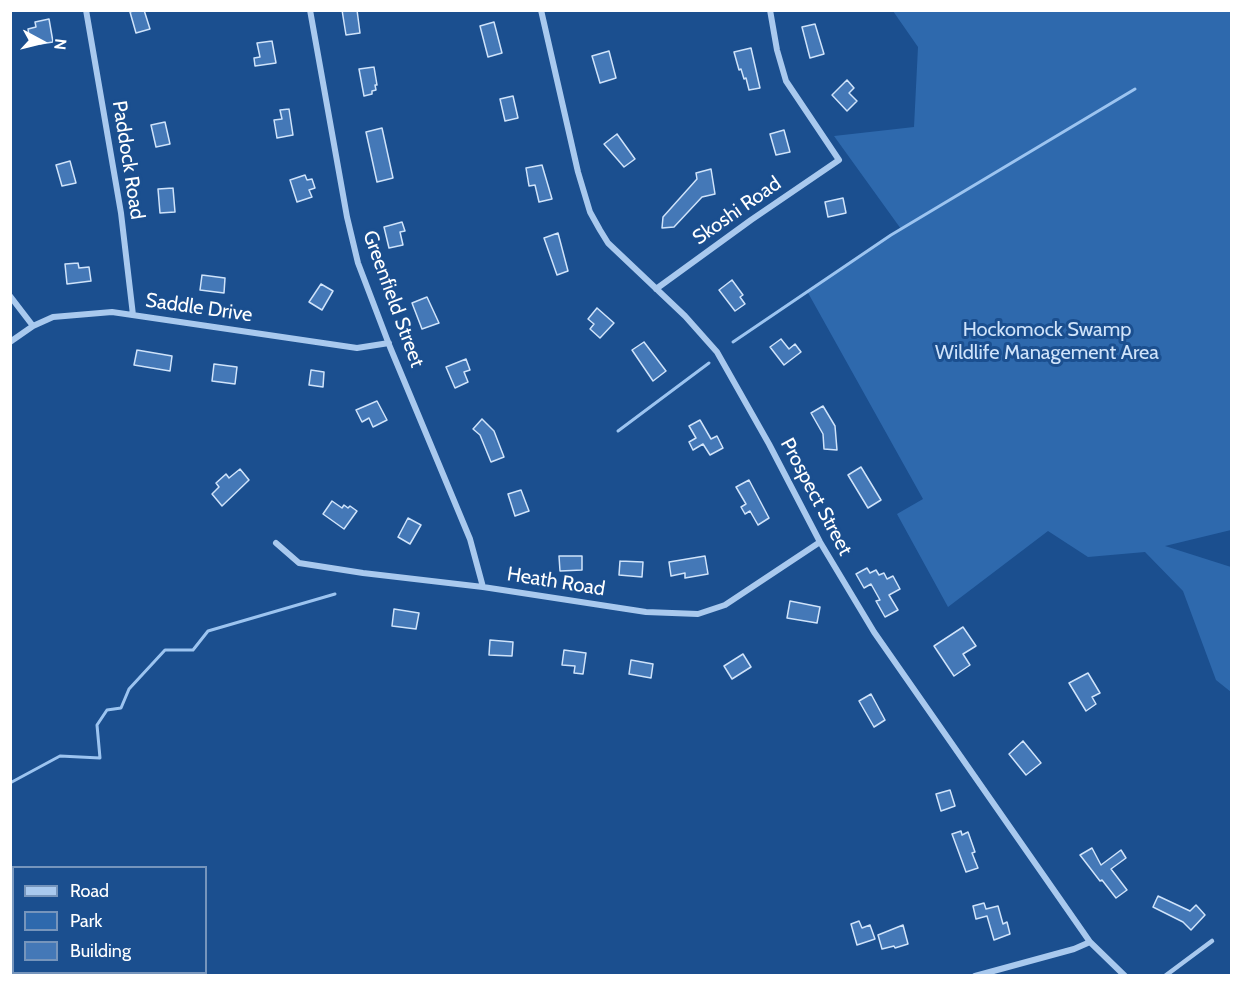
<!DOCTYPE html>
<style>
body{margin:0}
#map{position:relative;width:1242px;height:986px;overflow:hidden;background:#1b4f8f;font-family:Cabin,sans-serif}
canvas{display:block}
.frame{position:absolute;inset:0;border:12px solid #fff;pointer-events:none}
.legend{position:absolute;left:12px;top:866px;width:195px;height:108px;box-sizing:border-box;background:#1b4f8f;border:2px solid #7695bc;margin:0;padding:8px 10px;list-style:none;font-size:18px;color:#fff}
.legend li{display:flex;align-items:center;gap:12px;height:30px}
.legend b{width:30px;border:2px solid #7695bc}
.north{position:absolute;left:12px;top:12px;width:60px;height:60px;-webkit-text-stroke:4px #1b4f8f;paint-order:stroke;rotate:97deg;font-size:16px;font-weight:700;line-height:24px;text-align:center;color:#fff}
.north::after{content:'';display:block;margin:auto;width:21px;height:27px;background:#fff;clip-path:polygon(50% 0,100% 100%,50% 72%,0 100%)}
</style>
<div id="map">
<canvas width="1242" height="986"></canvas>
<div class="frame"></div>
<ul class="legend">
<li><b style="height:8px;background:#a9c9ee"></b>Road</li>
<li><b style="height:16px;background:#2e69ad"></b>Park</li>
<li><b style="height:16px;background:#4478b7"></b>Building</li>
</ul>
<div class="north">N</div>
</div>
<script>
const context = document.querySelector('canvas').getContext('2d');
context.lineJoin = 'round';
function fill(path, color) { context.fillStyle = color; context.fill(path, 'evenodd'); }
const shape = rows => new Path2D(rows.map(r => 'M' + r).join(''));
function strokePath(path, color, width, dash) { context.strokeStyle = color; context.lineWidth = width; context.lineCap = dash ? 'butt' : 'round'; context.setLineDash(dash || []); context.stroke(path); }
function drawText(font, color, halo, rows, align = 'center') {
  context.font = font + ' Cabin,sans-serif'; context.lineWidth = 6; context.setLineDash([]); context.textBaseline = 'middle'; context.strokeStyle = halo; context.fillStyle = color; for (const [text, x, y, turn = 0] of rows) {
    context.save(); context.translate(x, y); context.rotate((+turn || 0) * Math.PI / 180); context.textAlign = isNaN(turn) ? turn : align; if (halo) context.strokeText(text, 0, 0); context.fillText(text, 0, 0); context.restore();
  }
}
fill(shape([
 [893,11,1231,11,1231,530,1165,546,1231,567,1231,692,1216,680,1183,591,1145,552,1088,557,1048,531,948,607,897,514,923,499,807,291,901,229,834,136,914,127,918,47]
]), '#2e69ad');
strokePath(shape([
 [733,342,891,235,1135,89],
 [618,431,709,363],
 [10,783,60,756,100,758,97,725,107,710,121,708,129,689,165,650,193,650,208,631,335,594]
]), '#9cc4f0', 3);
const building = shape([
 [136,10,144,10,150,29,136,33,130,12,136,10],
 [342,10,357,10,360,33,346,35,342,10],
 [49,19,53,42,40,44,39,40,30,42,28,29,36,27,35,22,49,19],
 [494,22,502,53,488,57,480,26,494,22],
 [815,24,824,54,810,58,802,27,815,24],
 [272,41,276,63,255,66,254,58,260,57,257,43,272,41],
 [751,48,760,88,749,90,746,78,744,79,741,69,739,70,734,52,751,48],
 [609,51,616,78,600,83,592,56,609,51],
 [374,67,377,85,375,85,376,90,372,91,372,94,364,96,359,69,374,67],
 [847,80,854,88,849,93,857,101,847,111,832,95,847,80],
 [513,96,518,118,505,121,500,99,513,96],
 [289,109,293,135,277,138,274,120,282,119,280,110,289,109],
 [165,122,170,144,156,147,151,125,165,122],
 [382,128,393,178,377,182,366,132,382,128],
 [784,130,790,152,776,155,770,134,784,130],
 [617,134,635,159,624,167,604,144,617,134],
 [70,161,76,183,62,186,56,165,70,161],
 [542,165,552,199,539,202,535,185,529,186,526,168,542,165],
 [711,169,715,194,702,197,674,227,662,228,663,217,697,179,696,173,711,169],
 [305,175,307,180,312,179,315,188,309,190,312,197,297,202,290,180,305,175],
 [173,188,175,212,160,213,158,189,173,188],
 [843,198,846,213,828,217,825,202,843,198],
 [402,222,405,231,400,232,403,245,389,248,384,227,402,222],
 [558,233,568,271,557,275,544,238,558,233],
 [78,263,79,268,89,267,91,281,67,284,65,264,78,263],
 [202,275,225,278,224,293,200,290,202,275],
 [732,280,743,295,740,297,745,304,735,311,719,290,732,280],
 [321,284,333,291,322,310,309,302,321,284],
 [427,297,439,323,422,329,412,303,427,297],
 [597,308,614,323,600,338,590,329,594,324,588,319,597,308],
 [781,339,789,349,795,344,801,352,784,365,770,347,781,339],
 [644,342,666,371,653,381,632,350,644,342],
 [137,350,172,356,170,371,134,365,137,350],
 [466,359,470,370,464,372,468,382,455,388,446,367,466,359],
 [214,364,237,367,235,384,212,381,214,364],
 [311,370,324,372,323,387,309,385,311,370],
 [377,401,387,420,373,427,369,418,362,422,356,410,377,401],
 [823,406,835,426,837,450,824,449,823,434,811,413,823,406],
 [482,419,494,431,504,457,491,462,480,435,473,429,482,419],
 [700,420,711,439,717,436,723,448,710,455,703,444,693,450,689,442,696,438,689,426,700,420],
 [861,467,881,500,868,508,848,475,861,467],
 [240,469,249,480,222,506,212,494,219,487,216,483,226,474,229,478,240,469],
 [749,480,769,518,758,525,750,511,745,514,741,507,746,504,736,487,749,480],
 [521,490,529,511,515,516,508,494,521,490],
 [332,501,342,508,344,505,348,508,350,506,357,511,344,529,323,514,332,501],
 [408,518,421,525,410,544,398,537,408,518],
 [559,556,582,556,582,570,560,571,559,556],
 [705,556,708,574,685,578,685,573,671,576,669,562,705,556],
 [620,561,643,562,642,577,619,575,620,561],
 [867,568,870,573,876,570,879,575,884,573,887,579,893,576,900,589,889,595,898,610,885,617,876,601,880,600,871,584,864,588,856,574,867,568],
 [790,601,820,607,817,623,787,618,790,601],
 [394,609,419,613,416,629,392,626,394,609],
 [963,627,976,646,963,654,970,665,954,676,934,646,963,627],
 [490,640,513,642,512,656,489,655,490,640],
 [564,650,586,653,583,674,574,673,575,666,562,665,564,650],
 [743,654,751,667,732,679,724,666,743,654],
 [631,660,653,664,651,678,629,674,631,660],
 [1088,673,1100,693,1092,697,1096,704,1086,711,1069,683,1088,673],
 [871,694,885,720,874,727,859,701,871,694],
 [1023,741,1041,763,1026,775,1009,754,1023,741],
 [950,790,955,806,941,811,936,794,950,790],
 [961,831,962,835,968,832,975,852,972,853,978,868,966,872,952,834,961,831],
 [1092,848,1101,865,1121,850,1126,858,1111,869,1127,890,1116,898,1102,880,1100,881,1080,855,1092,848],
 [1158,896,1190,911,1196,905,1205,915,1191,930,1183,922,1153,907,1158,896],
 [984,903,986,909,998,906,1003,924,1007,922,1010,934,994,940,987,916,976,919,973,906,984,903],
 [859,921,862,928,870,925,875,939,857,945,851,924,859,921],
 [903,925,908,944,895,948,894,946,882,949,878,935,903,925]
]);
fill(building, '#4478b7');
strokePath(building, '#cfe3fa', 1.5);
strokePath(shape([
 [1165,976,1212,941]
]), '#a9c9ee', 4.5);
strokePath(shape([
 [86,10,121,213,133,315],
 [310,10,347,217,358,263,390,347,470,539,483,587],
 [541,10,578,172,590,212,600,230,608,243,685,316,717,352,769,444,820,542,874,632,1090,942,1125,976],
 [656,289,751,220,839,160,786,81,777,50,770,10],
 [10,296,33,326],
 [10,342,33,326,53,317,112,312,357,348,389,343],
 [276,543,299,563,363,573,483,587,646,612,698,614,725,605,820,542],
 [975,976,1074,949,1090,942]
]), '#a9c9ee', 6);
drawText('20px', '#fff', '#1b4f8f', [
 ["Paddock Road",128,160,81],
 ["Skoshi Road",737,211,-35],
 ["Greenfield Street",393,299,70],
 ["Saddle Drive",199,308,8],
 ["Prospect Street",816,497,62],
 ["Heath Road",556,582,9]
]);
drawText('20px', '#cfe3fa', '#1b4f8f', [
 ["Hockomock Swamp",1047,330],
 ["Wildlife Management Area",1047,353]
]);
</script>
